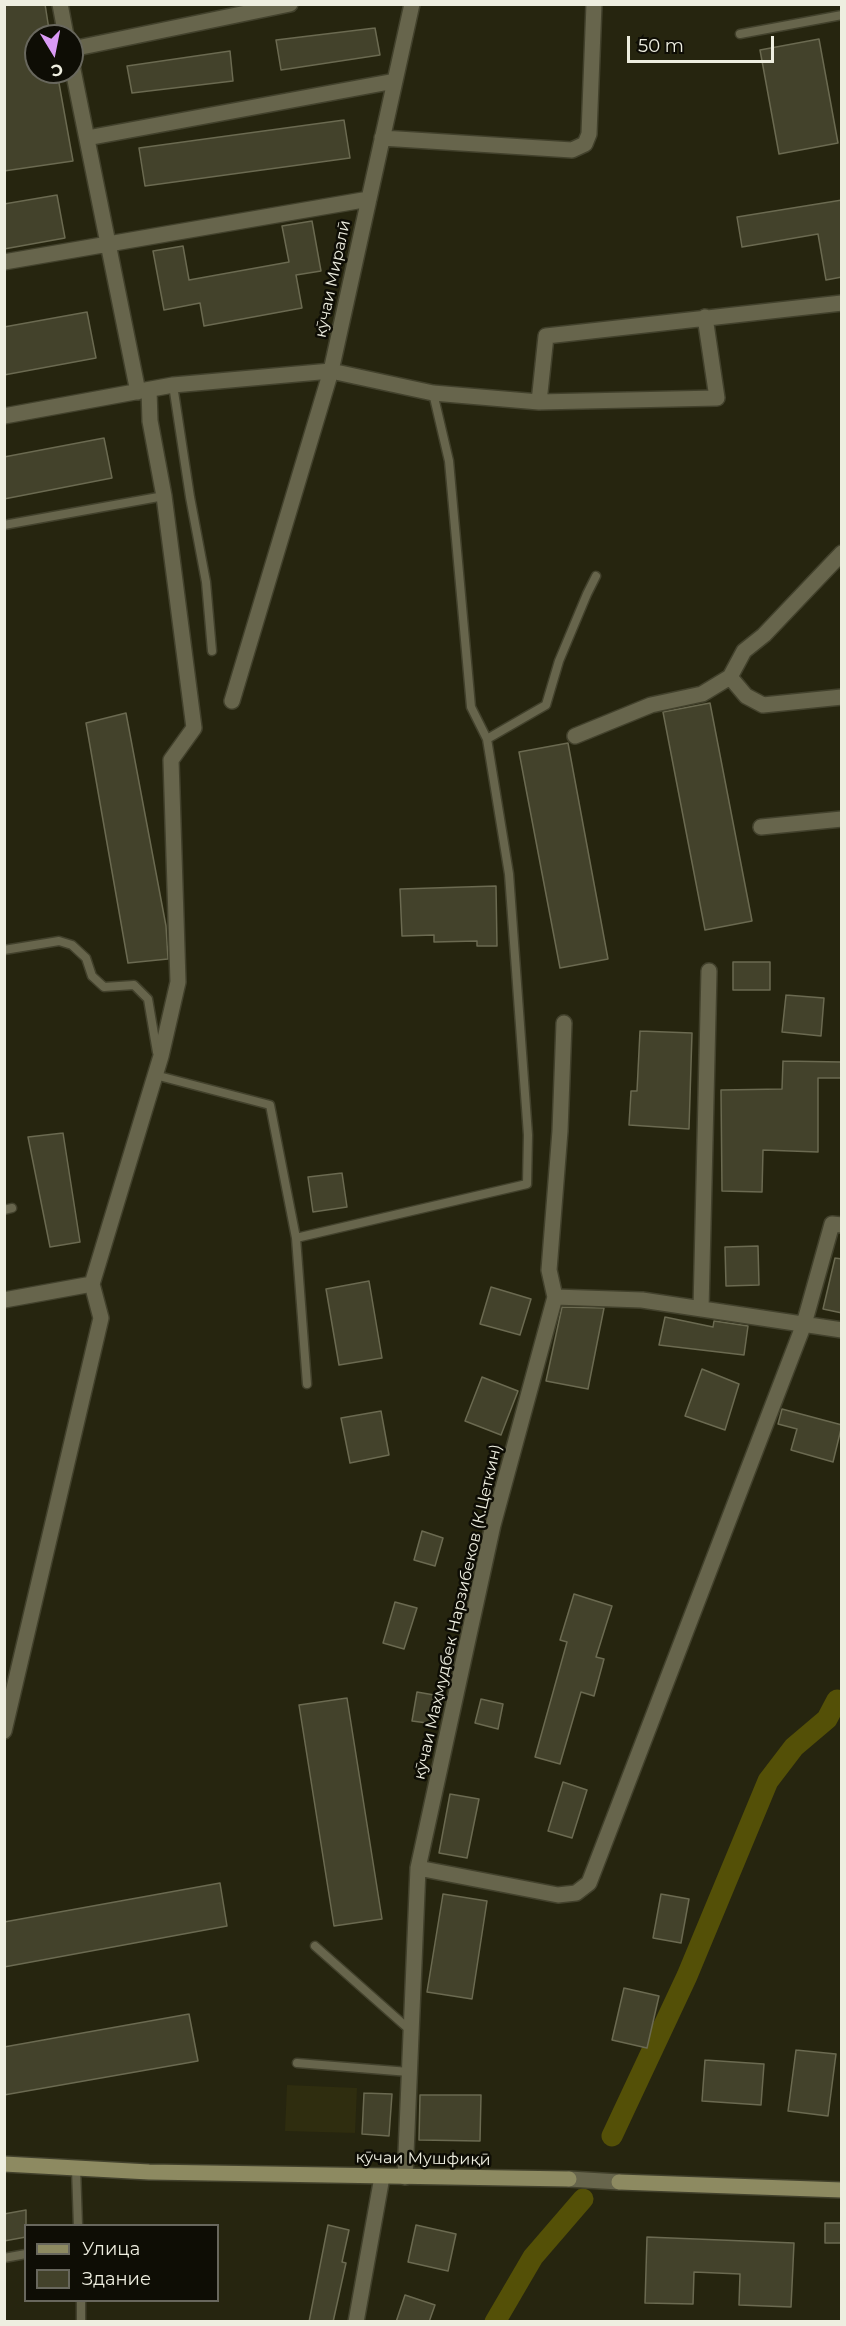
<!DOCTYPE html>
<meta charset="utf-8">
<style>
body{margin:0}
#map{position:relative;width:846px;height:2326px;overflow:hidden;background:#26250f;font-family:Montserrat,sans-serif}
canvas{display:block}
.frame{position:absolute;inset:0;border:6px solid #eeeee0;pointer-events:none}
.legend{position:absolute;left:24px;top:2224px;width:195px;height:78px;box-sizing:border-box;background:#0e0d05;border:2px solid #68675d;margin:0;padding:8px 10px;list-style:none;font-size:18px;color:#eeeee0}
.legend li{display:flex;align-items:center;gap:12px;height:30px}
.legend b{width:30px;border:2px solid #68675d}
.north{position:absolute;left:24px;top:24px;width:60px;height:60px;box-sizing:border-box;background:#0e0d05;border:2px solid #68675d;border-radius:50%;rotate:170deg;font-size:16px;font-weight:700;line-height:24px;text-align:center;color:#eeeee0}
.north::after{content:'';display:block;margin:auto;width:21px;height:27px;background:#da9af6;clip-path:polygon(50% 0,100% 100%,50% 72%,0 100%)}
.scale{position:absolute;left:627px;top:36px;width:147px;height:27px;box-sizing:border-box;border:3px solid #eeeee0;border-top:0;padding-left:8px;font-size:18px;line-height:21px;white-space:nowrap;color:#eeeee0;-webkit-text-stroke:4px #0e0d05;paint-order:stroke}
</style>
<div id="map">
<canvas width="846" height="2326"></canvas>
<div class="frame"></div>
<ul class="legend">
<li><b style="height:8px;background:#8d8a61"></b>Улица</li>
<li><b style="height:16px;background:#43422b"></b>Здание</li>
</ul>
<div class="north">С</div>
<div class="scale">50 m</div>
</div>
<script>
const context = document.querySelector('canvas').getContext('2d');
context.lineJoin = 'round';
function fill(path, color) { context.fillStyle = color; context.fill(path, 'evenodd'); }
const shape = rows => new Path2D(rows.map(r => 'M' + r).join(''));
function strokePath(path, color, width, dash) { context.strokeStyle = color; context.lineWidth = width; context.lineCap = dash ? 'butt' : 'round'; context.setLineDash(dash || []); context.stroke(path); }
function drawText(font, color, halo, rows, align = 'center') {
  context.font = font + ' Montserrat,sans-serif'; context.lineWidth = 5; context.setLineDash([]); context.textBaseline = 'middle'; context.strokeStyle = halo; context.fillStyle = color; for (const [text, x, y, turn = 0] of rows) {
    context.save(); context.translate(x, y); context.rotate((+turn || 0) * Math.PI / 180); context.textAlign = isNaN(turn) ? turn : align; if (halo) context.strokeText(text, 0, 0); context.fillText(text, 0, 0); context.restore();
  }
}
fill(shape([
 [287,2085,357,2088,355,2133,285,2131]
]), '#2f2d0f');
strokePath(shape([
 [612,2136,687,1976,768,1781,794,1747,827,1719,837,1700],
 [495,2322,533,2257,583,2199]
]), '#545007', 21);
const building = shape([
 [4,4,45,4,50,36,36,36,36,72,57,72,73,161,4,171,4,4],
 [375,28,380,55,281,70,276,40,375,28],
 [819,39,838,143,779,154,760,50,819,39],
 [230,51,233,81,132,93,127,66,230,51],
 [344,120,350,158,145,186,139,148,344,120],
 [57,195,65,238,4,249,4,204,57,195],
 [842,200,842,277,826,280,818,234,742,247,737,217,842,200],
 [312,221,321,271,296,275,302,308,204,326,200,303,164,310,153,251,183,246,189,280,289,262,282,226,312,221],
 [87,312,96,358,4,375,4,327,87,312],
 [104,438,112,478,4,499,4,457,104,438],
 [710,703,752,921,705,930,663,712,710,703],
 [126,713,166,926,168,959,128,963,86,723,126,713],
 [568,743,608,959,560,968,519,752,568,743],
 [496,886,497,946,477,946,477,941,434,942,434,935,402,936,400,889,496,886],
 [733,962,770,962,770,990,733,990,733,962],
 [786,995,824,998,821,1036,782,1032,786,995],
 [640,1031,692,1033,689,1129,629,1125,631,1091,637,1091,640,1031],
 [783,1061,842,1062,842,1078,818,1078,818,1152,763,1150,762,1192,722,1191,721,1090,782,1089,783,1061],
 [63,1133,80,1242,50,1247,28,1137,63,1133],
 [342,1173,347,1207,313,1212,308,1177,342,1173],
 [758,1246,759,1285,726,1286,725,1247,758,1246],
 [835,1258,842,1259,842,1313,823,1309,835,1258],
 [369,1281,382,1358,339,1365,326,1289,369,1281],
 [491,1287,531,1299,520,1335,480,1324,491,1287],
 [562,1307,604,1308,588,1389,546,1381,562,1307],
 [665,1317,713,1327,714,1321,748,1326,744,1355,659,1345,665,1317],
 [702,1369,739,1384,725,1430,685,1416,702,1369],
 [482,1377,518,1391,501,1435,465,1421,482,1377],
 [782,1409,842,1425,833,1462,791,1450,797,1429,778,1424,782,1409],
 [381,1411,389,1455,350,1463,341,1418,381,1411],
 [422,1531,443,1538,435,1566,414,1560,422,1531],
 [574,1594,612,1606,596,1657,604,1659,594,1696,581,1692,560,1764,535,1757,567,1642,560,1640,574,1594],
 [395,1602,417,1608,404,1649,383,1643,395,1602],
 [417,1692,440,1696,435,1724,412,1721,417,1692],
 [347,1698,382,1919,334,1926,299,1705,347,1698],
 [481,1699,503,1704,498,1729,475,1723,481,1699],
 [563,1782,587,1790,572,1838,548,1831,563,1782],
 [450,1794,479,1799,467,1858,439,1853,450,1794],
 [220,1883,227,1926,4,1967,4,1922,220,1883],
 [443,1894,487,1901,472,1999,427,1992,443,1894],
 [661,1894,689,1899,681,1943,653,1938,661,1894],
 [624,1988,659,1996,647,2048,612,2040,624,1988],
 [189,2014,198,2061,4,2095,4,2047,189,2014],
 [796,2050,836,2054,828,2116,788,2111,796,2050],
 [705,2060,764,2064,761,2105,702,2101,705,2060],
 [364,2093,392,2094,389,2136,362,2134,364,2093],
 [420,2095,481,2095,480,2141,419,2140,420,2095],
 [26,2210,26,2237,4,2241,4,2214,26,2210],
 [825,2223,842,2223,842,2243,825,2243,825,2223],
 [328,2225,349,2230,342,2262,346,2263,333,2322,309,2322,328,2225],
 [416,2225,456,2234,448,2271,408,2262,416,2225],
 [647,2237,794,2243,791,2307,739,2305,740,2274,694,2272,693,2304,645,2303,647,2237],
 [405,2295,435,2305,429,2322,396,2322,405,2295]
]);
fill(building, '#43422b');
strokePath(building, '#6b6a51', 1.5);
const lane = shape([
 [740,34,842,15],
 [173,385,190,497,206,582,212,651],
 [433,393,449,461,471,707,487,739],
 [4,525,164,496],
 [4,950,59,941,72,945,86,958,92,976,104,987,134,985,148,999,157,1052,161,1056],
 [155,1075,270,1105,296,1238,307,1384],
 [4,1210,12,1208],
 [296,1238,527,1184,528,1135,509,874,487,739,546,705,559,661,587,594,596,576],
 [315,1946,411,2031],
 [297,2063,409,2072],
 [76,2168,78,2226],
 [4,2258,26,2254],
 [81,2300,81,2322]
]);
const street = shape([
 [60,4,66,36],
 [72,49,290,4],
 [72,65,138,392],
 [87,138,395,81],
 [382,138,572,150,585,144,589,134,594,4],
 [4,262,369,199],
 [539,402,546,336,842,303],
 [4,416,173,385,331,371,412,4],
 [730,677,746,696,763,705,842,697],
 [232,701,331,371,433,393,539,402,717,398,705,317],
 [575,736,651,705,702,694,730,677,744,651,764,635,842,553],
 [761,827,842,819],
 [555,1297,642,1300,842,1330],
 [4,1300,92,1284],
 [701,1309,709,971],
 [4,1731,101,1318,92,1284,161,1056,178,982,171,760,194,728,164,496,150,421,149,390],
 [418,1868,558,1895,576,1893,589,1883,804,1324,832,1224,842,1225],
 [405,2177,418,1868,493,1525,555,1297,549,1270,560,1131,564,1023],
 [569,2179,619,2182],
 [356,2322,382,2177]
]);
const secondary = shape([
 [4,2164,149,2172,569,2179],
 [619,2182,842,2190]
]);
strokePath(lane, '#42412c', 11);
strokePath(street, '#42412c', 18);
strokePath(secondary, '#42412c', 18);
strokePath(lane, '#67654c', 8);
strokePath(street, '#67654c', 15);
strokePath(secondary, '#8d8a61', 15);
drawText('16px', '#eeeee0', '#0e0d05', [
 ["кӯчаи Миралӣ",333,279,-78],
 ["кӯчаи Маҳмудбек Нарзибеков (К.Цеткин)",458,1612,-77],
 ["кӯчаи Мушфиқӣ",423,2159,1]
]);
</script>
